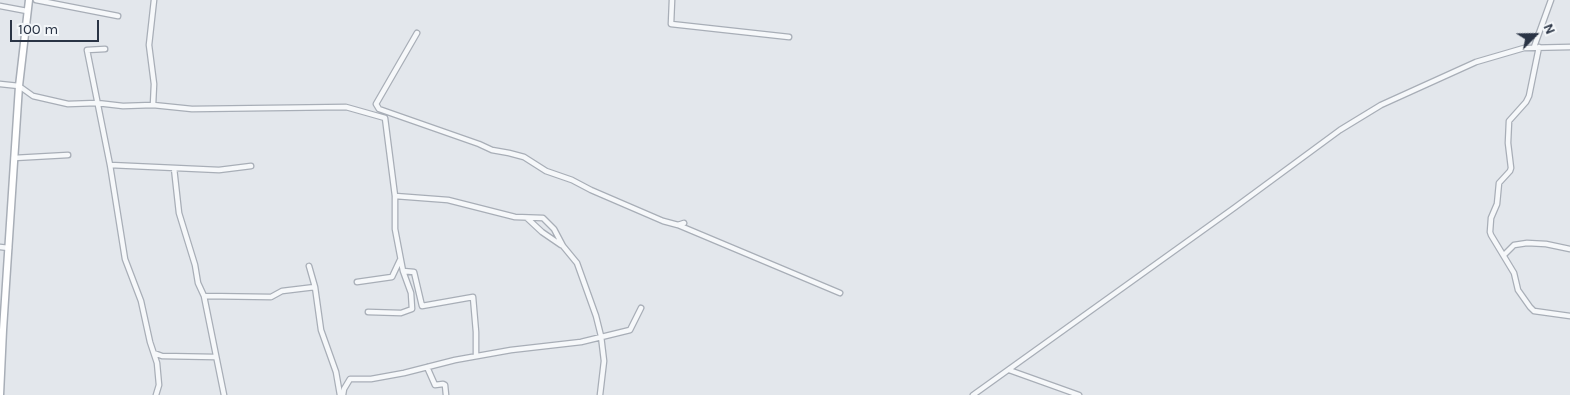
<!DOCTYPE html>
<style>
body{margin:0}
#map{position:relative;width:1570px;height:395px;overflow:hidden;background:#e3e7ec;font-family:Karla,sans-serif}
canvas{display:block}
.north{position:absolute;left:1510px;top:10px;width:50px;height:50px;-webkit-text-stroke:4px #f3f6f9;paint-order:stroke;rotate:67deg;font-size:14px;font-weight:700;line-height:20px;text-align:center;color:#2a3445}
.north::after{content:'';display:block;margin:auto;width:18px;height:22px;background:#2a3445;clip-path:polygon(50% 0,100% 100%,50% 72%,0 100%)}
.scale{position:absolute;left:10px;top:20px;width:89px;height:22px;box-sizing:border-box;border:2px solid #2a3445;border-top:0;padding-left:6px;font-size:15px;line-height:18px;white-space:nowrap;color:#2a3445;-webkit-text-stroke:4px #f3f6f9;paint-order:stroke}
</style>
<div id="map">
<canvas width="1570" height="395"></canvas>
<div class="north">N</div>
<div class="scale">100 m</div>
</div>
<script>
const context = document.querySelector('canvas').getContext('2d');
context.lineJoin = 'round';
const shape = rows => new Path2D(rows.map(r => 'M' + r).join(''));
function strokePath(path, color, width, dash) { context.strokeStyle = color; context.lineWidth = width; context.lineCap = dash ? 'butt' : 'round'; context.setLineDash(dash || []); context.stroke(path); }
const street = shape([
 [36,0,118,16],
 [672,0,671,24,789,37],
 [0,6,27,11],
 [417,33,376,104,379,109,479,144,492,150,509,153,524,157,546,171,572,180,591,190,663,221,678,225,684,223],
 [1534,47,1551,0],
 [1539,47,1529,96,1526,102,1509,121,1508,143,1511,168,1510,171,1499,183,1497,204,1491,218,1490,232,1491,235,1514,273,1518,290,1530,307,1534,311,1570,316],
 [105,49,87,50,110,165,125,259,141,301,150,342,157,363,159,385,156,395],
 [0,84,19,86,33,96,68,104,97,103,123,106,153,105,192,109,346,107,385,118,395,196,395,229,403,271,414,272,422,306,473,297,476,332,476,356],
 [153,105,154,84,149,45,154,0],
 [14,158,68,155],
 [110,165,219,170,251,166],
 [174,168,179,213,195,265,198,283,204,296,224,395],
 [395,196,448,200,515,217,543,218,554,229,563,246,577,263,596,316,601,336,604,361,600,395],
 [527,218,542,232,561,245],
 [678,225,840,293],
 [0,247,9,248],
 [1504,255,1514,245,1527,243,1546,244,1570,249],
 [309,266,315,287,321,330,336,372,340,395],
 [357,282,392,277,400,260],
 [204,296,271,297,282,291,315,287],
 [368,312,401,313,412,309,411,293,403,271],
 [154,353,162,356,215,357],
 [427,367,435,385,443,384,445,385,446,395],
 [1009,370,1079,395],
 [343,395,344,389,350,379,371,379,404,373,455,360,511,350,581,342,630,330,641,308],
 [973,395,1234,208,1340,130,1381,105,1476,62,1524,48,1570,47]
]);
const secondary = shape([
 [0,395,3,330,19,86,29,0]
]);
strokePath(street, '#a8aeb7', 7);
strokePath(secondary, '#a8aeb7', 9);
strokePath(street, '#f6f8fa', 4.5);
strokePath(secondary, '#fff', 6);
</script>
